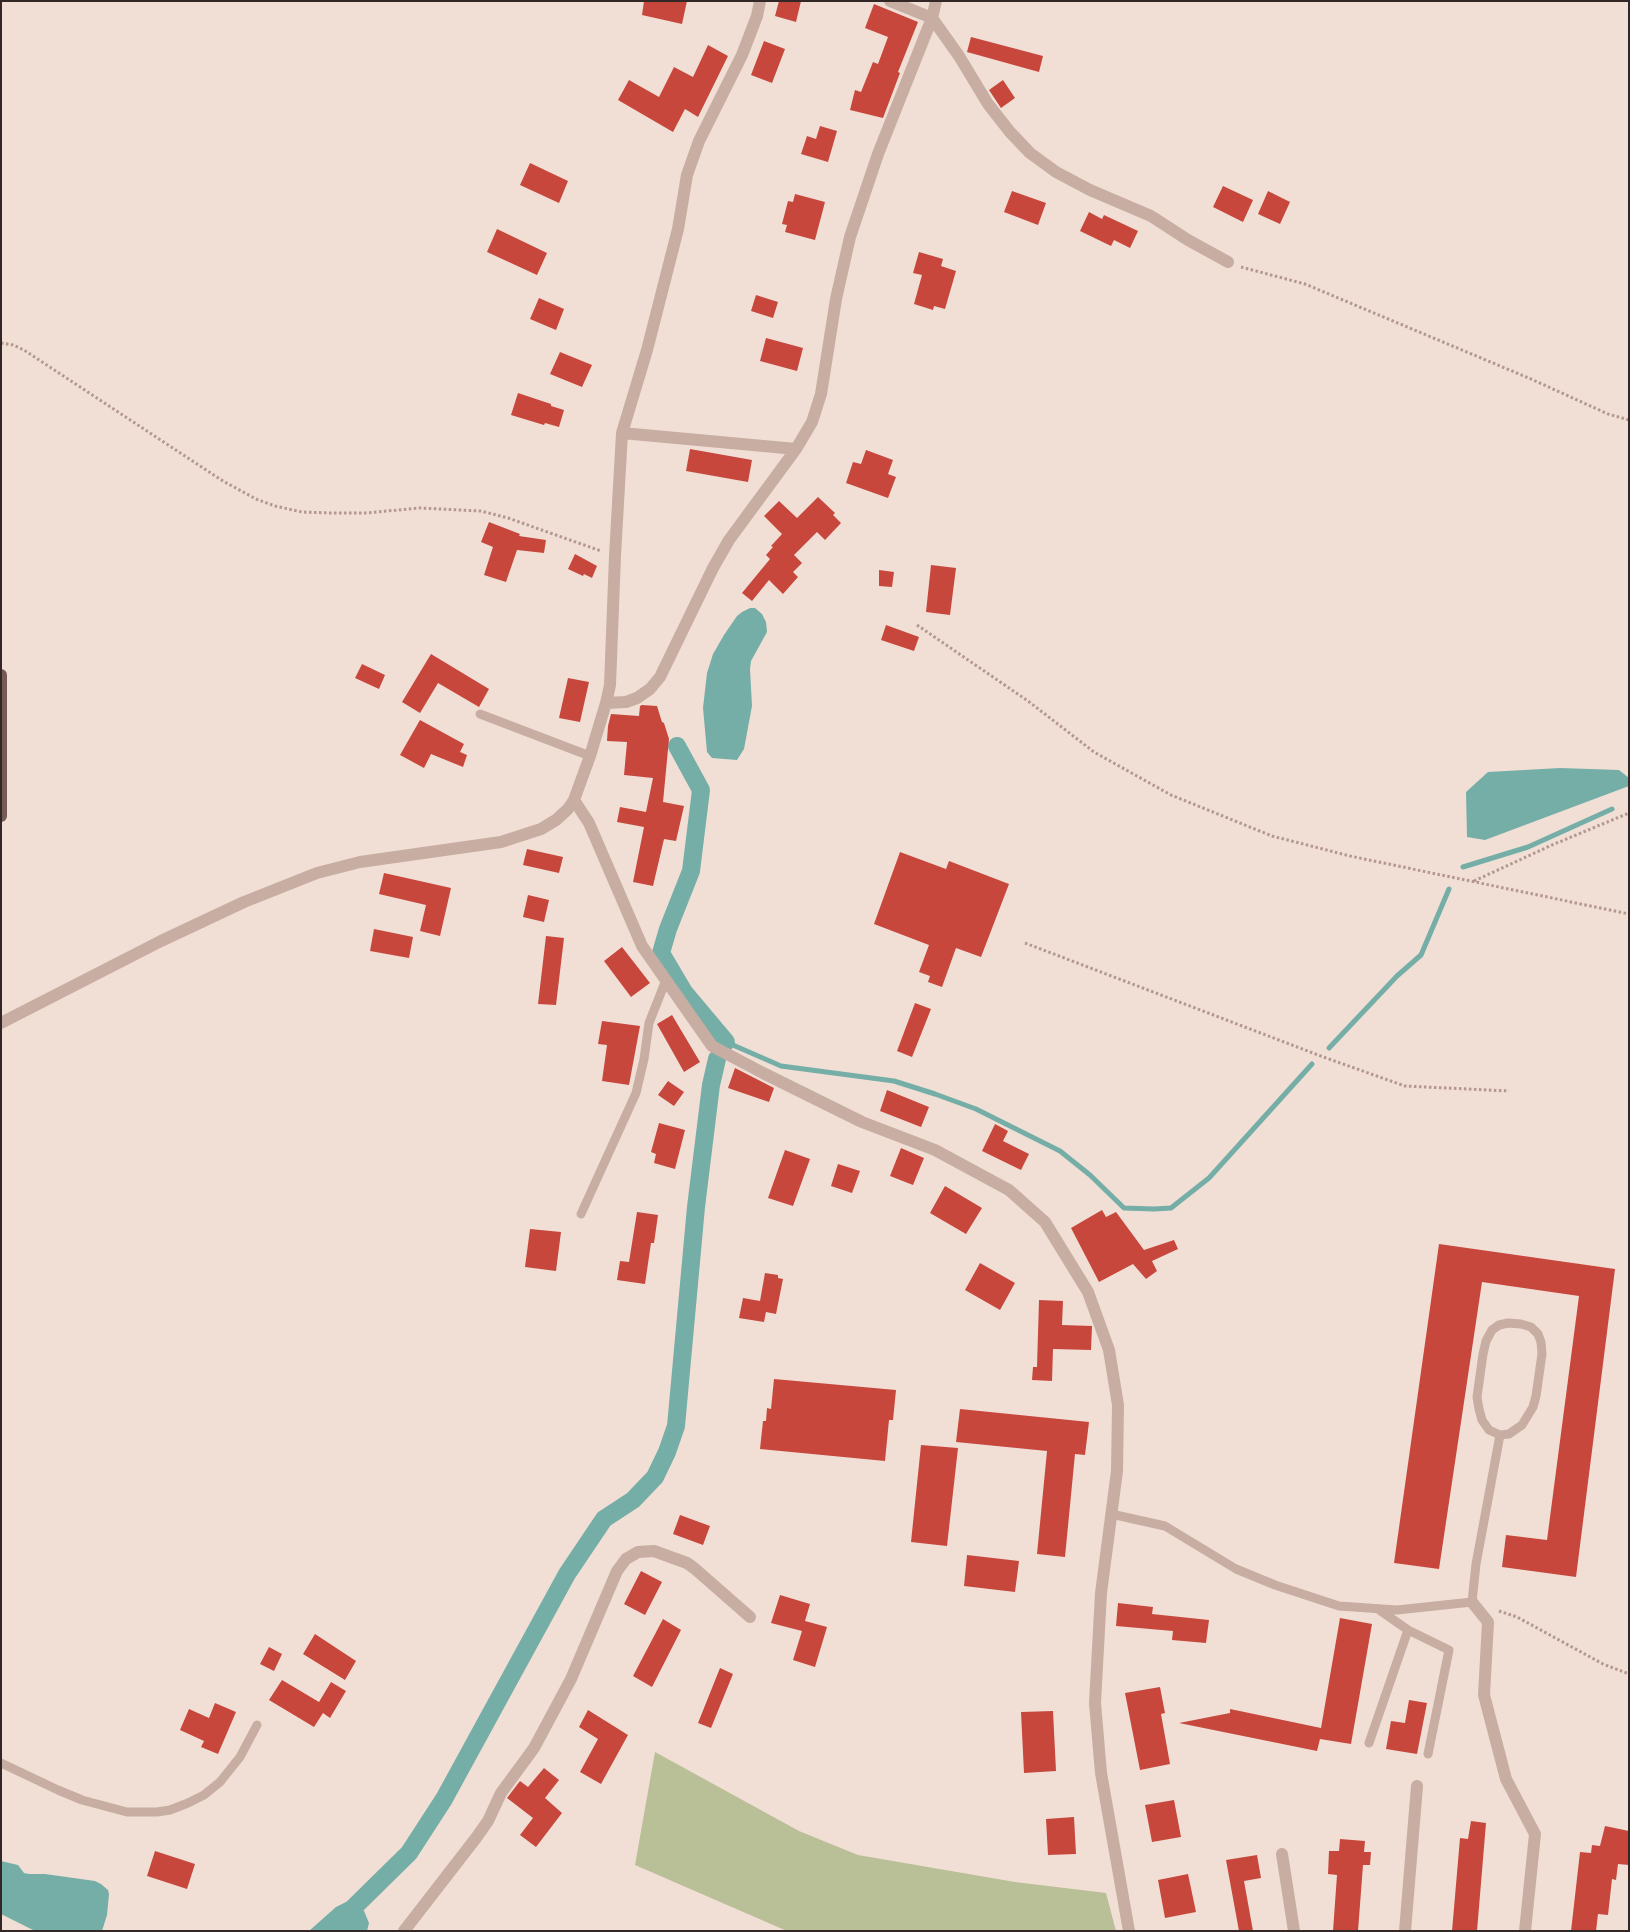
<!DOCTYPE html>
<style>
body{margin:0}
#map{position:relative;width:1630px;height:1932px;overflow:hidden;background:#f1dfd6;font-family:Inter,sans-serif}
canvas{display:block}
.frame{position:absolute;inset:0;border:2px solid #332725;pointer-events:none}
</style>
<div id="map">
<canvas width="1630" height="1932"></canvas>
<div class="frame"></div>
</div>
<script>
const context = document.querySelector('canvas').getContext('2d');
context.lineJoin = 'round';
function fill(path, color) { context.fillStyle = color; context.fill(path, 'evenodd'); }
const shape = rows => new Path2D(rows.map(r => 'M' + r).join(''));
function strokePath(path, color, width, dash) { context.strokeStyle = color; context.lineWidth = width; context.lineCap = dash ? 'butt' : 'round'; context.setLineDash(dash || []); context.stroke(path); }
fill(shape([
 [655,1752,799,1831,858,1855,1015,1882,1106,1893,1116,1931,787,1931,635,1865]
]), '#b9bf96');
fill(shape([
 [750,608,755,608,762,614,766,622,767,632,751,661,750,669,752,706,744,749,737,760,712,758,707,752,703,708,707,673,713,654,724,635,737,616,742,612],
 [1560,768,1619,770,1629,778,1629,786,1485,840,1467,837,1466,792,1488,772],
 [1,1861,18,1865,24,1873,29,1874,45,1874,95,1881,101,1884,108,1890,109,1894,107,1915,102,1931,35,1931,1,1914],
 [346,1902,355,1902,364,1911,369,1923,367,1931,309,1931,336,1907]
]), '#75aea6');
strokePath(shape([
 [1463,867,1528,847,1612,809],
 [726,1042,781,1066,894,1081,935,1094,976,1109,1060,1151,1090,1175,1124,1208,1154,1209,1171,1208,1209,1178,1312,1064],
 [1329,1048,1397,976,1421,955,1449,889]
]), '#75aea6', 5);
strokePath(shape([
 [677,746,701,790,691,871,668,929,661,953,684,992,726,1042],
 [350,1911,409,1853,444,1799,567,1574,604,1519,633,1500,655,1477,667,1452,676,1426,696,1207,711,1085,717,1059]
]), '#75aea6', 18);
fill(shape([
 [644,1,687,1,682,24,642,15],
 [779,1,801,1,796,22,775,16],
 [874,4,918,22,898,72,900,73,883,118,850,110,855,90,861,92,873,62,878,64,888,37,865,28],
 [971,37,1043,56,1039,72,967,52],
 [764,41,785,49,772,83,751,75],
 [708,45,728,56,698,117,685,109,673,132,618,100,629,80,659,97,674,67,693,77],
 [1003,80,1015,98,1001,108,989,90],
 [820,126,837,131,828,162,801,154,807,136,816,139],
 [530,163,568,181,559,203,520,185],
 [1223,186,1253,200,1243,222,1213,207],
 [1012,191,1046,203,1038,225,1004,212],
 [1268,191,1290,202,1280,224,1258,214],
 [795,194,825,202,815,240,785,232,787,225,782,224,788,201,793,202],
 [1089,212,1102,219,1104,215,1138,231,1130,248,1114,240,1111,246,1080,231],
 [497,229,547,253,537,275,487,252],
 [919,252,943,259,941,266,956,271,945,309,934,306,933,310,914,304,922,275,913,273],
 [756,295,778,302,773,318,751,311],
 [539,298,564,309,556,330,530,319],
 [766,338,803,348,797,371,760,361],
 [560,352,592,365,582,387,550,374],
 [518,393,551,404,551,406,564,410,559,427,545,423,544,425,511,415],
 [690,449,752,460,748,482,686,471],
 [866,450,893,460,888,474,896,477,888,498,846,483,853,462,861,464],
 [818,497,835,513,833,515,841,523,825,540,817,532,794,555,802,563,793,572,798,577,783,594,769,580,752,601,742,593,770,559,766,555,773,547,771,546,782,534,764,516,779,501,797,518],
 [489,522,520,534,519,536,546,540,544,553,517,550,506,582,484,575,493,547,481,542],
 [575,554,597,566,592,578,584,574,583,576,568,569],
 [931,565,956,568,950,615,926,612],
 [879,570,894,572,892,587,879,586],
 [886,625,919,637,914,651,881,640],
 [431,654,489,689,479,707,438,683,420,713,402,702],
 [362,664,385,675,379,689,355,678],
 [568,678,589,682,580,722,559,718],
 [642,705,657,706,662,722,664,723,669,739,663,802,684,806,676,841,664,839,653,886,633,882,644,827,617,822,620,807,646,812,653,778,624,775,627,742,607,741,608,726,611,714,639,716,640,706],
 [420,720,464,744,460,752,467,755,463,767,431,754,424,768,400,755],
 [527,849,563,857,559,873,523,865],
 [900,852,946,869,949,861,1009,884,981,957,956,948,942,987,928,982,930,976,919,972,929,945,874,924],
 [384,873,451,888,440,936,420,931,426,905,379,894],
 [528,895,549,900,544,922,523,917],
 [374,929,413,937,409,958,370,951],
 [546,936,564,938,556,1005,538,1004],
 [622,947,650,983,631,997,604,961],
 [915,1003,931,1009,912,1057,897,1051],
 [672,1015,700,1062,684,1072,657,1024],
 [602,1021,640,1026,629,1085,602,1081,607,1045,598,1044],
 [735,1068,774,1088,769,1102,728,1088],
 [668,1081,684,1092,674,1106,658,1095],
 [887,1090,929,1107,921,1127,880,1111],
 [659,1123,685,1130,675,1169,654,1163,656,1154,651,1152],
 [995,1124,1008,1131,1003,1141,1029,1154,1021,1170,982,1151],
 [901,1148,924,1158,913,1185,890,1176],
 [785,1150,810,1159,793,1206,768,1198],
 [838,1164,860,1171,852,1193,831,1186],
 [945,1186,982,1208,966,1234,930,1213],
 [1102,1210,1106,1217,1116,1212,1144,1250,1174,1240,1178,1249,1152,1261,1157,1271,1146,1279,1133,1264,1099,1282,1071,1228],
 [637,1212,658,1215,654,1243,651,1243,645,1284,617,1280,620,1261,629,1262],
 [530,1229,561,1232,556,1271,525,1267],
 [1439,1244,1615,1269,1576,1577,1502,1567,1506,1535,1547,1540,1579,1296,1482,1282,1439,1569,1394,1563],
 [980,1263,1015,1283,1000,1310,965,1290],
 [765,1273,778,1275,778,1278,783,1279,776,1314,766,1312,764,1322,739,1318,743,1298,760,1301],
 [1039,1300,1063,1301,1062,1325,1092,1326,1091,1350,1053,1349,1052,1381,1032,1380,1033,1367,1037,1367],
 [774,1379,896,1390,893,1420,889,1420,885,1461,760,1449,763,1421,766,1421,767,1408,771,1409],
 [960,1409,1089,1422,1085,1455,1075,1454,1065,1557,1037,1554,1047,1451,956,1442],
 [921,1445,958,1448,947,1546,911,1542],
 [680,1515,710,1526,703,1545,673,1534],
 [967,1555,1019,1561,1015,1592,964,1586],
 [641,1571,662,1582,645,1615,624,1604],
 [780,1595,810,1604,805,1621,827,1627,815,1667,793,1660,802,1631,771,1623],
 [1118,1603,1153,1607,1152,1614,1209,1620,1206,1643,1172,1640,1173,1631,1116,1626],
 [1340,1618,1372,1624,1351,1744,1320,1739,1317,1751,1179,1723,1230,1713,1230,1709,1321,1728],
 [663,1619,681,1630,652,1687,633,1676],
 [315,1634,356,1661,345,1680,303,1654],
 [269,1647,282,1654,274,1671,260,1664],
 [720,1668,733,1674,711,1728,698,1723],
 [282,1680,319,1702,331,1682,346,1691,330,1718,323,1713,314,1727,269,1700],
 [1160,1687,1165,1713,1161,1714,1170,1764,1140,1770,1125,1693],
 [1409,1700,1427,1703,1417,1754,1386,1749,1391,1721,1405,1723],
 [215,1703,236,1712,218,1754,201,1747,204,1741,180,1730,189,1709,209,1718],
 [588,1710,628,1735,601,1784,580,1772,598,1739,579,1727],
 [1053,1711,1056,1771,1024,1773,1021,1712],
 [544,1768,559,1780,545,1798,562,1813,536,1847,520,1835,533,1818,507,1798,520,1781,528,1787],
 [1174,1800,1181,1837,1152,1842,1145,1805],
 [1074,1817,1076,1854,1048,1855,1046,1819],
 [1471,1821,1486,1823,1477,1931,1452,1931,1460,1838,1468,1839],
 [1605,1826,1629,1831,1629,1865,1618,1864,1616,1880,1612,1879,1608,1915,1598,1914,1596,1931,1571,1931,1580,1852,1591,1853,1592,1845,1600,1846],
 [1340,1839,1365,1841,1364,1852,1371,1852,1370,1865,1363,1865,1358,1931,1333,1931,1337,1875,1328,1874,1329,1851,1339,1851],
 [155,1851,195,1864,187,1889,147,1876],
 [1257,1855,1261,1878,1244,1881,1253,1931,1239,1931,1226,1860],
 [1188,1874,1196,1912,1165,1918,1158,1880]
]), '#c7473d');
strokePath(shape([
 [1241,267,1305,284,1531,379,1608,414,1629,420],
 [1,343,13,345,24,350,223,481,256,499,275,506,302,512,330,513,365,513,420,508,481,511,508,518,601,551],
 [917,625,1028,701,1094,752,1171,795,1272,836,1350,856,1629,914],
 [1474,881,1552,845,1629,813],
 [1025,943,1326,1058,1405,1086,1509,1091],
 [1499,1611,1517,1617,1603,1664,1629,1674]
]), '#b4978d', 3, [2.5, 2.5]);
strokePath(shape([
 [480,714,590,756],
 [581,1214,636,1093,644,1059,649,1023,666,980],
 [1111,1514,1165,1526,1236,1569,1275,1585,1339,1606,1397,1610,1472,1602,1476,1564,1500,1435,1509,1434,1522,1425,1533,1407,1536,1396,1542,1354,1541,1342,1538,1334,1531,1327,1521,1324,1508,1323,1499,1325,1492,1330,1486,1341,1483,1354,1477,1397,1479,1409,1482,1420,1489,1430,1500,1435],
 [1378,1609,1408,1630,1449,1650,1428,1754],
 [1369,1743,1408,1630],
 [1,1763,58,1790,82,1800,127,1812,157,1812,170,1810,188,1803,204,1795,220,1782,240,1757,257,1725]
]), '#c8ada2', 9);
strokePath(shape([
 [890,1,932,18,959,56,988,104,1010,132,1030,153,1056,172,1090,190,1151,216,1188,240,1228,262],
 [622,433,796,449],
 [606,703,626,702,637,698,650,689,660,677,713,568,729,540,796,449,812,422,821,394,836,299,850,237,878,154,932,18,936,1],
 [574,800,589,823,642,946,712,1046,763,1073,862,1122,935,1150,1009,1190,1045,1222,1088,1292,1109,1350,1118,1405,1117,1471,1101,1593,1095,1703,1101,1773,1129,1931],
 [1,1023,161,941,244,902,317,873,360,862,501,842,541,829,556,820,568,809,574,800,590,756,606,703,610,685,615,556,622,433,647,350,678,229,687,175,699,141,742,55,757,16,760,1],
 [1472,1602,1488,1622,1484,1695,1506,1779,1535,1834,1525,1931],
 [1282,1854,1294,1931],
 [404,1931,476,1838,488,1821,501,1793,534,1748,571,1679,617,1571,626,1559,638,1552,654,1551,687,1563,694,1568,750,1617],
 [1405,1931,1417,1786]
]), '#c8ada2', 12);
strokePath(shape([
 [1,675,1,816]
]), '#755a55', 12);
</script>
